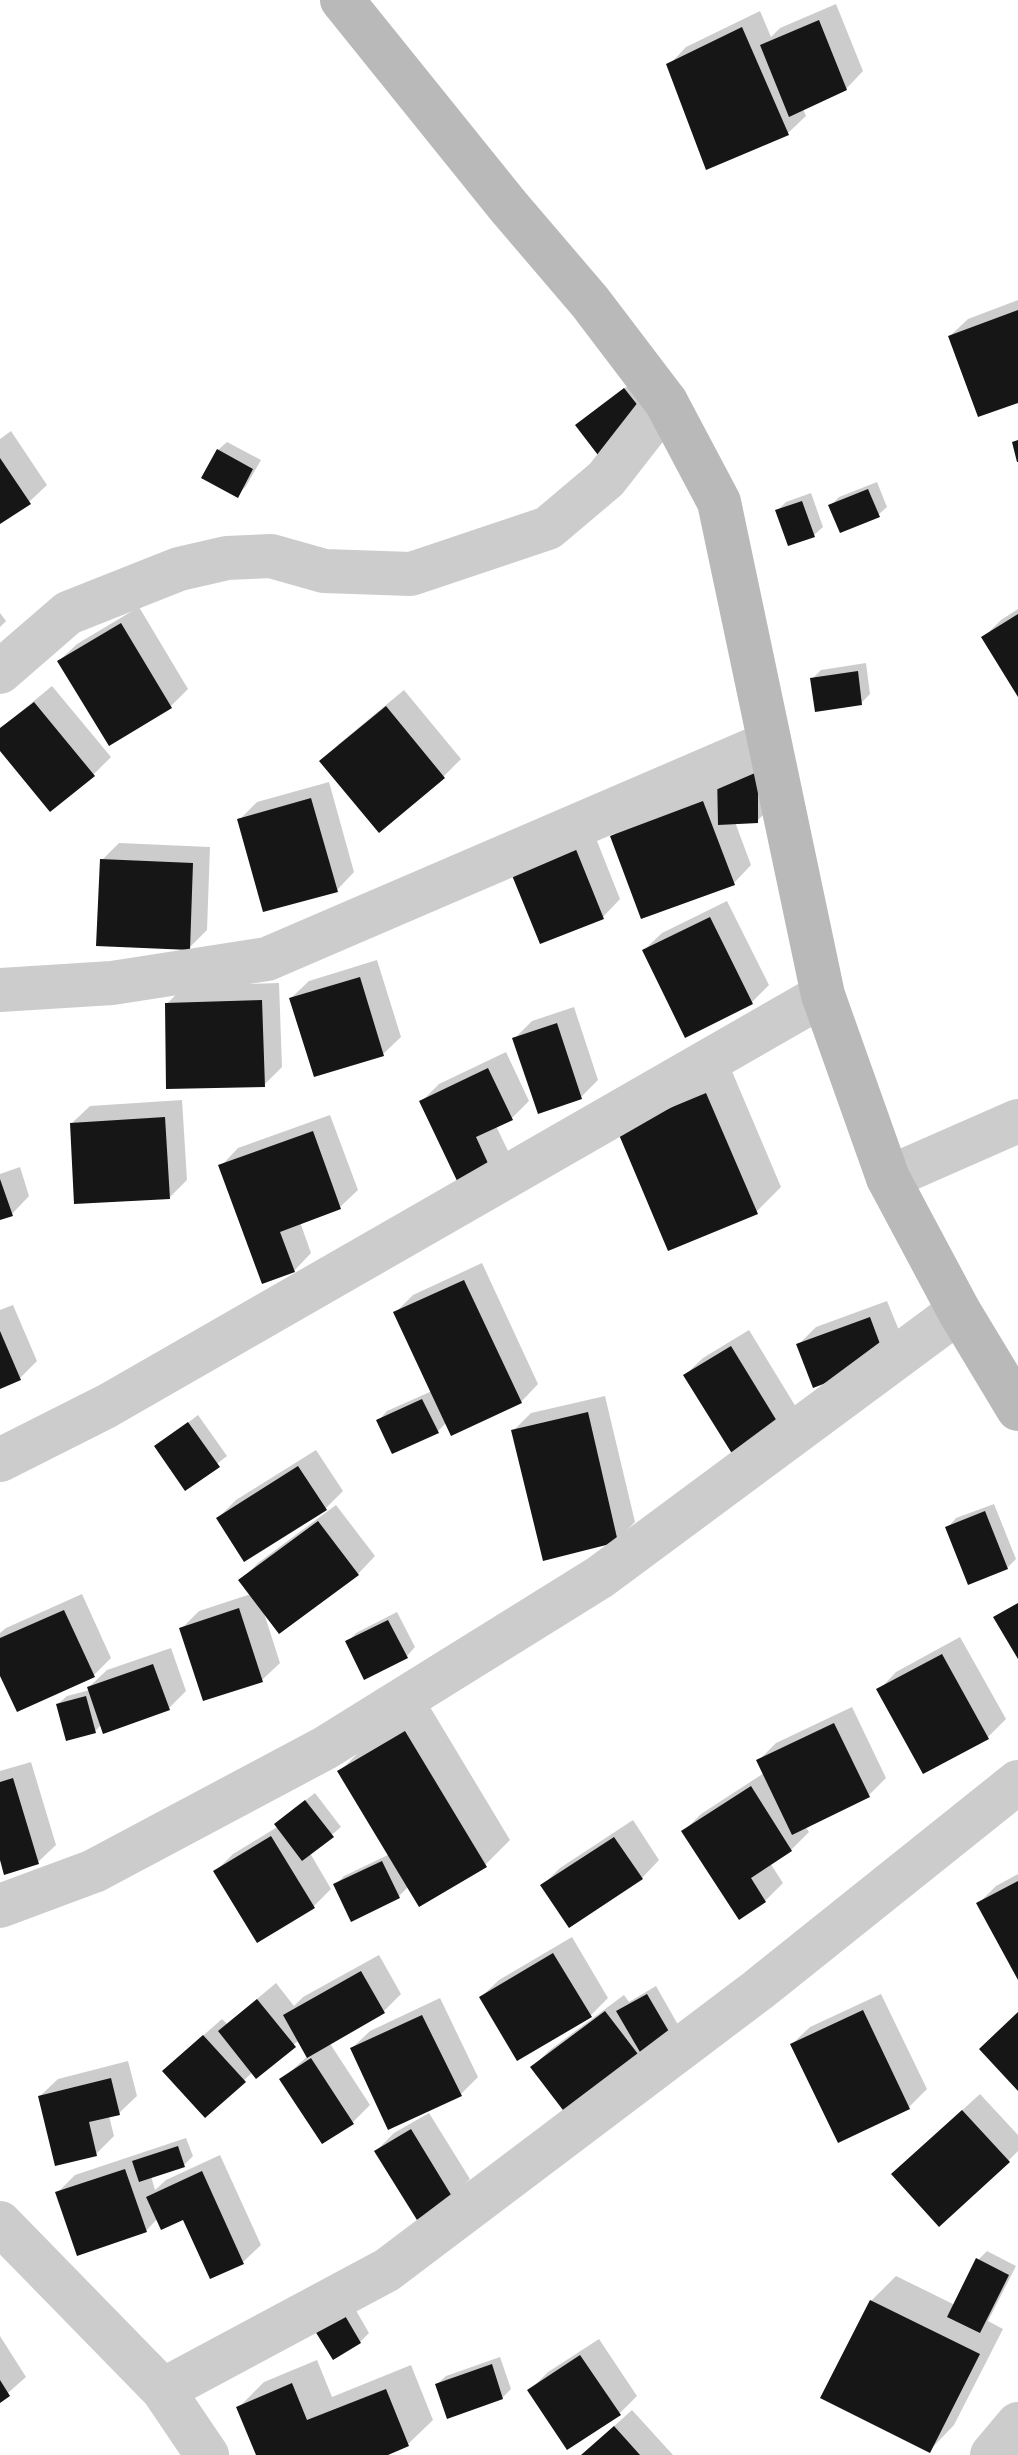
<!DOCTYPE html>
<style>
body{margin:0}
canvas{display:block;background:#fff}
</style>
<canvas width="1018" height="2455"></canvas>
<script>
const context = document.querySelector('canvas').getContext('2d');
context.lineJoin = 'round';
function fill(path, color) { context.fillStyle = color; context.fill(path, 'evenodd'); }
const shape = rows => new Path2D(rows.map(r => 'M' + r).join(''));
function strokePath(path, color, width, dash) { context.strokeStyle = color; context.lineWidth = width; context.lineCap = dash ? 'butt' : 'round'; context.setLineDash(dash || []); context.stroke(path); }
fill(shape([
 [836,4,863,71,846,89,803,109,806,116,788,133,669,65,686,47,760,11,771,37,780,28],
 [1018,300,1018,401,950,336,968,319],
 [634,381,658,412,587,417],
 [11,431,47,485,29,502,0,521,0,439],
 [227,442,261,460,246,486,238,495,218,450],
 [877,482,887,507,878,515,831,505,839,497],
 [811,493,823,527,814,535,778,510,786,502],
 [139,607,188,689,171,706,59,661,77,644],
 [1018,609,1018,692,984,637,1001,620],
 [0,613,6,621,0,627],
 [866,663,870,694,861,703,812,679,821,670],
 [52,686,111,757,93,775,0,748,0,729],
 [404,690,461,759,444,776,379,830,322,762,339,744],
 [765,764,766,812,757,821,735,822,751,865,734,883,612,836,629,819],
 [329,782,354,872,337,890,239,820,257,802],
 [593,831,620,899,603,917,513,874],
 [119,843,210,847,207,930,189,948,102,860],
 [727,901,769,985,751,1003,644,950,662,933],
 [377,960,401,1037,383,1054,291,998,309,981],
 [279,983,282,1067,264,1085,167,1004,184,986],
 [574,1007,598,1080,581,1097,514,1039,532,1021],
 [506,1052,529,1101,512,1118,496,1126,509,1153,491,1170,422,1101,439,1084],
 [731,1069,781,1187,756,1212,619,1130],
 [182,1100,187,1180,170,1197,72,1123,90,1106],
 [330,1115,358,1190,340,1207,300,1222,311,1253,294,1271,221,1166,238,1148],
 [20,1167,29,1196,12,1214,0,1218,0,1174],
 [482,1263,538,1384,521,1402,447,1422,438,1431,379,1420,387,1411,432,1391,396,1312,413,1295],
 [887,1301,903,1340,885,1358,798,1345,816,1327],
 [13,1305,37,1361,20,1378,0,1386,0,1310],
 [749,1330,799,1412,736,1457,685,1375,703,1358],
 [605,1396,635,1522,617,1540,513,1431,531,1413],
 [198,1415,227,1456,186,1488,157,1447],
 [316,1450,343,1491,325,1509,218,1518,236,1500],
 [994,1504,1016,1559,1007,1568,948,1527,956,1518],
 [336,1505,375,1556,358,1574,263,1610,280,1663,262,1680,182,1628,199,1611,251,1594,241,1580,258,1563],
 [82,1594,111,1658,94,1675,0,1671,0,1633,6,1628],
 [397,1612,415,1647,407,1656,348,1642,356,1633],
 [960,1637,1006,1719,988,1737,924,1772,879,1690,896,1672],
 [171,1648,186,1691,168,1709,102,1724,95,1731,58,1704,67,1696,90,1690,89,1687,107,1670],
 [430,1707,510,1840,485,1865,409,1886,399,1896,335,1885,344,1876,390,1854,340,1771,365,1746],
 [852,1707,886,1778,869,1795,805,1826,809,1832,791,1850,770,1863,783,1883,765,1901,739,1917,684,1831,701,1814,764,1773,758,1761,776,1743],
 [31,1762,56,1845,38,1862,0,1853,0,1771],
 [315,1793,341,1827,310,1853,331,1889,314,1906,215,1872,233,1854,279,1826,286,1815],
 [633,1820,659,1860,642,1878,543,1885,560,1868],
 [1018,1874,1018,1976,979,1903,996,1886],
 [572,1937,608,1998,590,2016,481,1997,499,1980],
 [379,1955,401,1994,384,2011,329,2042,370,2105,353,2122,282,2079,308,2056,300,2040,253,2072,205,2116,182,2054,222,2019,227,2024,276,1983,294,2006,303,1997],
 [656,1986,685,2037,566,2111,532,2067,550,2050,624,1995,629,2002],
 [881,1994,927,2089,909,2107,839,2140,792,2044,810,2027],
 [440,1998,478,2077,460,2095,352,2048,370,2031],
 [128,2061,137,2096,119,2113,109,2116,114,2136,96,2154,40,2096,58,2079],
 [980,2094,1018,2135,1018,2151,1008,2161,911,2157],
 [429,2113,470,2179,452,2197,376,2151,394,2133],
 [186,2138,193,2156,184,2165,151,2176,155,2190,166,2180,220,2155,261,2245,243,2262,184,2218,158,2218,146,2231,57,2193,75,2175],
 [987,2251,1016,2266,988,2321,1003,2329,954,2425,930,2450,871,2301,896,2276,955,2305,978,2260],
 [354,2307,369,2333,360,2342,318,2332],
 [0,2336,26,2377,0,2400],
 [599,2339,637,2396,620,2413,530,2390,548,2372],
 [500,2357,511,2389,502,2398,437,2384,446,2376],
 [317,2360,332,2397,411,2365,433,2420,408,2444,382,2455,258,2455,239,2407,264,2382],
 [632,2410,673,2455,582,2455]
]), '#0003');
fill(shape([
 [819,20,847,90,789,117,760,45],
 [742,27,789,135,706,170,666,64],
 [1018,310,1018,403,978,417,948,336],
 [624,388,651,422,601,459,575,425],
 [1018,440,1018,462,1017,462,1012,442],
 [217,449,253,469,238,498,201,478],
 [0,458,31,504,0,524],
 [868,489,880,517,840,533,828,505],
 [802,501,815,537,788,546,775,510],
 [1018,614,1018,697,981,637],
 [121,623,172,708,109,746,57,661],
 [858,671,862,705,815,712,810,678],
 [34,702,95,776,50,812,0,751,0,728],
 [386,706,445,778,379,833,319,761],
 [758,772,758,823,718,825,717,773],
 [311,798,338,892,263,912,237,819],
 [703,801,735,885,641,919,610,836],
 [575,847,604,919,540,944,511,873],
 [100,859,193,863,190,950,96,946],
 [710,917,753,1004,685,1038,642,950],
 [360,977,384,1056,314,1077,289,998],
 [262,1000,265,1087,166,1089,165,1003],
 [557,1023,582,1099,538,1114,512,1038],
 [488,1068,513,1120,476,1137,492,1172,460,1187,419,1101],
 [706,1093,758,1214,668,1251,617,1130],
 [165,1117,170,1199,74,1204,70,1123],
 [313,1131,341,1209,280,1232,295,1272,262,1284,218,1165],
 [0,1179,13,1216,0,1220],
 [464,1280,522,1403,451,1436,393,1312],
 [870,1317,886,1360,813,1388,796,1344],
 [0,1331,21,1380,0,1389],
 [731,1346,783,1431,736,1460,683,1375],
 [422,1399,439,1433,392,1454,376,1420],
 [588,1412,618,1542,543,1561,511,1430],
 [188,1422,220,1467,185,1491,154,1446],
 [298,1466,327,1510,244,1562,216,1518],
 [985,1511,1008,1569,968,1585,945,1527],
 [318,1521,359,1575,279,1634,238,1580],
 [1018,1603,1018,1659,993,1617],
 [239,1608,263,1682,203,1701,179,1628],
 [64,1610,95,1677,17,1712,0,1676,0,1638],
 [388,1620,408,1658,364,1680,345,1641],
 [942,1654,989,1739,923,1774,876,1689],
 [153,1664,170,1710,103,1734,87,1687],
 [86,1696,96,1733,66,1741,56,1704],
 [834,1723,870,1797,792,1835,756,1760],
 [405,1731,487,1867,419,1907,337,1771],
 [13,1778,39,1864,4,1875,0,1860,0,1782],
 [751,1786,792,1851,751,1878,766,1902,739,1920,681,1831],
 [305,1800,334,1837,302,1861,274,1824],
 [271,1836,315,1908,257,1943,213,1871],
 [614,1837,643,1879,569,1928,540,1885],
 [382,1861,400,1898,351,1922,333,1884],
 [1018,1881,1018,1980,976,1903],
 [553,1953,592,2017,517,2061,479,1997],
 [361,1971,385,2013,307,2058,283,2015],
 [647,1994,678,2047,647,2064,616,2011],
 [257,1999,296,2047,256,2079,218,2031],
 [863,2010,910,2109,838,2143,790,2044],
 [605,2011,641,2058,566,2114,530,2067],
 [1018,2012,1018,2091,979,2049],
 [422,2015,462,2096,388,2130,350,2048],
 [203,2035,246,2082,205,2118,162,2071],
 [311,2058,354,2124,322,2144,279,2079],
 [111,2078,120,2115,89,2122,97,2156,55,2166,38,2096],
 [962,2110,1010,2162,939,2227,891,2174],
 [411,2129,453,2198,417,2220,374,2151],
 [178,2146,185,2167,139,2182,132,2161],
 [125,2169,147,2232,77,2256,55,2192],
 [202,2171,244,2264,210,2279,183,2220,161,2230,146,2197],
 [976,2258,1009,2275,980,2333,947,2317],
 [870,2300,980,2354,930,2453,820,2398],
 [344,2314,361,2343,333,2360,315,2331],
 [580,2355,621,2415,567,2450,527,2390],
 [492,2364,503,2399,447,2419,435,2384],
 [0,2380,10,2396,0,2403],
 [292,2383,307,2420,386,2389,409,2446,388,2455,256,2455,236,2407],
 [614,2426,640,2455,581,2455]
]), '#161616');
strokePath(shape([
 [0,672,68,613,179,569,227,558,271,556,324,571,411,574,548,528,606,479,666,402],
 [0,990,112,983,267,959,769,743],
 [888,1178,1018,1121],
 [0,1460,107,1406,823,995],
 [0,1906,94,1871,325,1748,600,1577,959,1311],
 [0,2223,163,2390,207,2455],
 [163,2390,387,2270,758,1990,1018,1782],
 [992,2455,1018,2424]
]), '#ccc', 44);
strokePath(shape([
 [342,0,508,206,590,302,666,402,719,502,823,995,888,1178,959,1311,1018,1409]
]), '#b9b9b9', 44);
</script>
